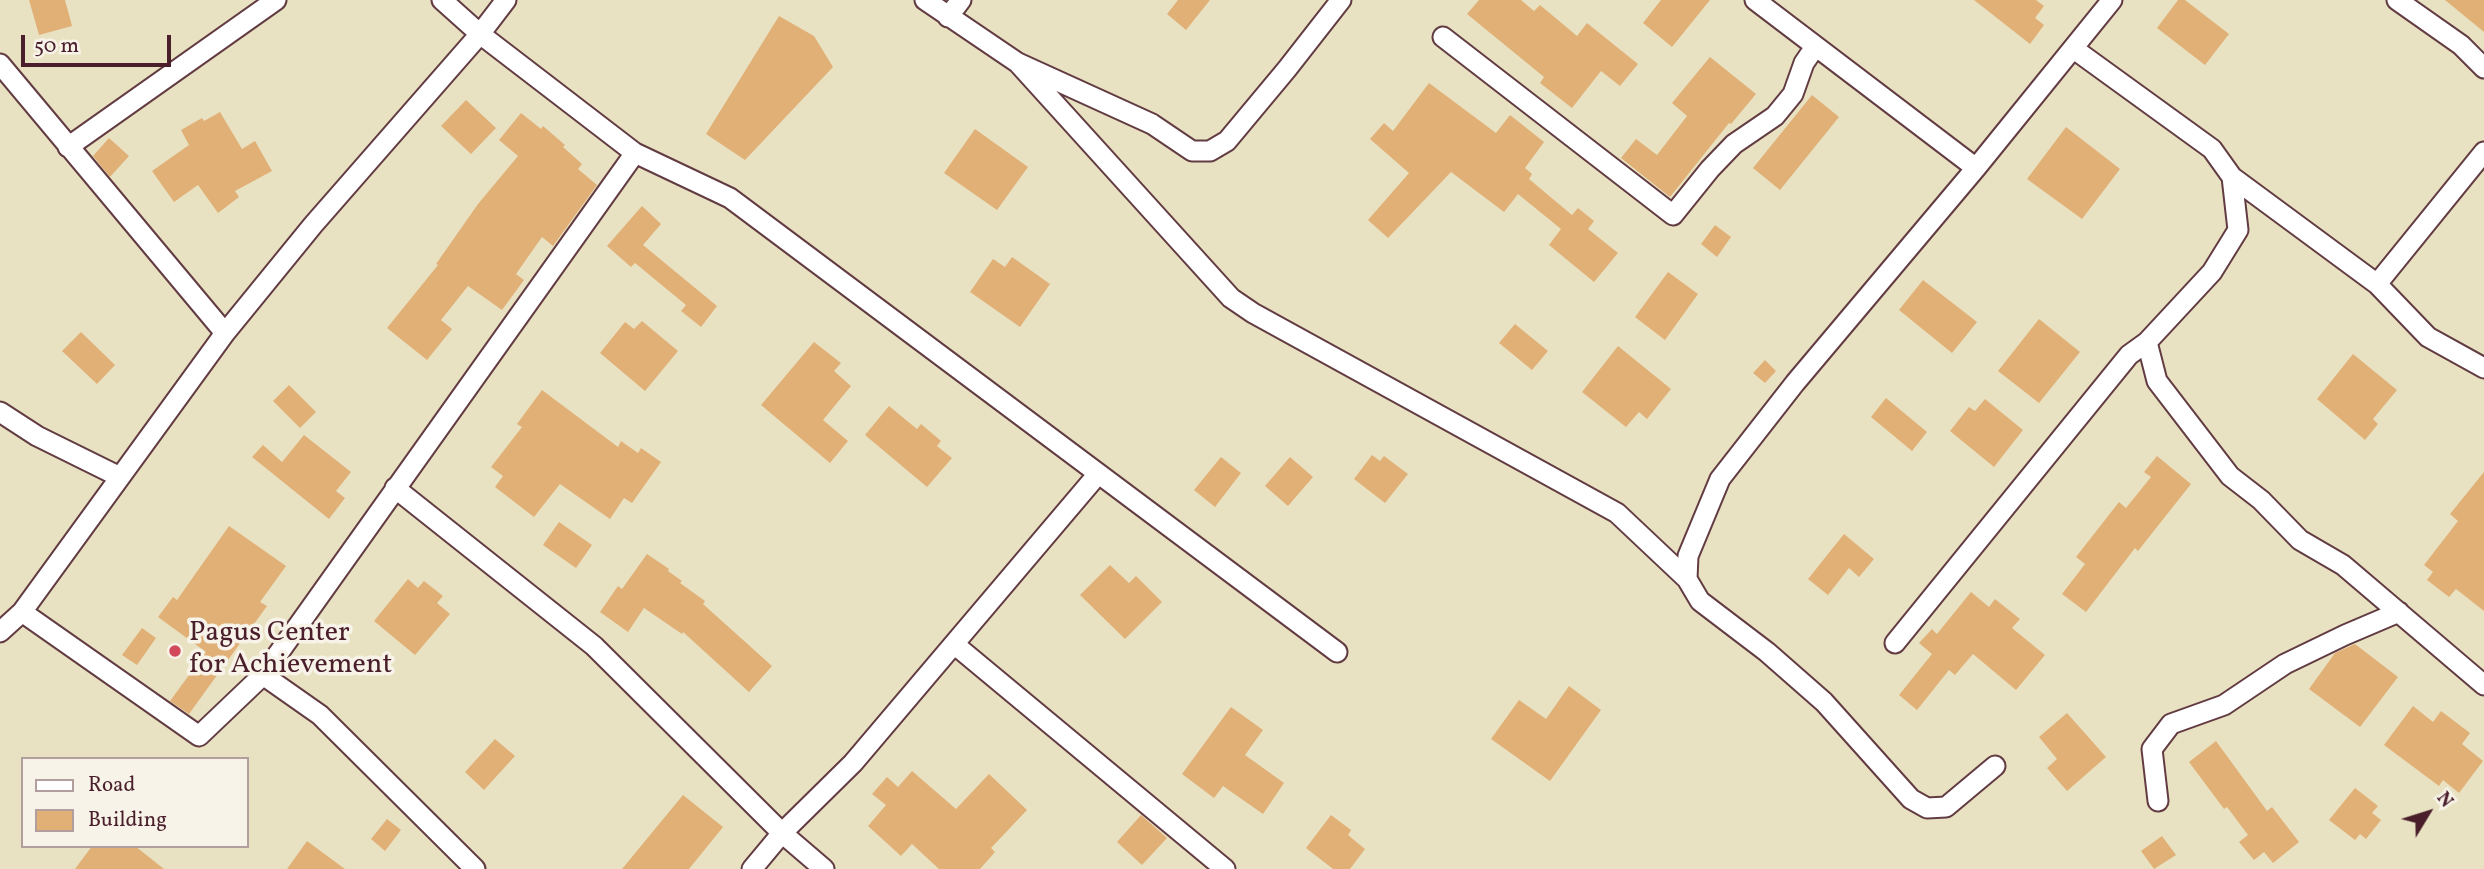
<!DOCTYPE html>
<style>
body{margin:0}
#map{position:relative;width:2484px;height:869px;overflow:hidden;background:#e9e2c2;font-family:Vollkorn,serif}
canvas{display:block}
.legend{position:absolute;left:21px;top:757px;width:228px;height:91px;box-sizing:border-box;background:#f7f3e8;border:2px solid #b29e9c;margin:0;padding:9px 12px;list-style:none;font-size:21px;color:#4a1f2b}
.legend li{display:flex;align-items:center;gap:14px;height:35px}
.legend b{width:35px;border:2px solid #b29e9c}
.north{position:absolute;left:2393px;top:778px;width:70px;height:70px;-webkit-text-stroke:5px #f7f3e8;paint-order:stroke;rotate:52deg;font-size:19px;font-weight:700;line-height:28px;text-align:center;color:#4a1f2b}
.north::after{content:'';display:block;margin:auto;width:24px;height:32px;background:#4a1f2b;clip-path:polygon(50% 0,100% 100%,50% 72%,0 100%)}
.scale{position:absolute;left:21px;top:35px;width:150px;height:32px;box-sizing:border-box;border:4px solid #4a1f2b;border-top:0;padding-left:9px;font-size:21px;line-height:24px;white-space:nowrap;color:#4a1f2b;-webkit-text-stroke:5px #f7f3e8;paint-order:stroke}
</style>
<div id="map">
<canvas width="2484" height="869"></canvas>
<ul class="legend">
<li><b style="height:9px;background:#fff"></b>Road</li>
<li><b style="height:19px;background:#e0b077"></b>Building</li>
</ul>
<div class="north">N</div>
<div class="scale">50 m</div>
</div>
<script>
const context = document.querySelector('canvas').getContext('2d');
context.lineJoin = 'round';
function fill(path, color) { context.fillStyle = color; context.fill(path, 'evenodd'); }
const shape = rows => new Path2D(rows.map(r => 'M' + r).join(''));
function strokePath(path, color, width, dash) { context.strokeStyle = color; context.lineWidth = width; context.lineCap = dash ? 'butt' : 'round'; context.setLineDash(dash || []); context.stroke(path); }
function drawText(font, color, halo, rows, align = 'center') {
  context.font = font + ' Vollkorn,serif'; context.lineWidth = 7; context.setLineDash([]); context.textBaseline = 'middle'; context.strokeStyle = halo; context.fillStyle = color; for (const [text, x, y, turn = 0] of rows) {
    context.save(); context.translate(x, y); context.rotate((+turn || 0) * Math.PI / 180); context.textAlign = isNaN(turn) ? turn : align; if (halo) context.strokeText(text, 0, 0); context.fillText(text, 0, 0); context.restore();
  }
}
fill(shape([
 [29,0,65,0,72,26,39,35],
 [1178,0,1210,0,1186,30,1167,14],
 [1479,0,1521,0,1534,11,1540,5,1577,36,1587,23,1638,64,1620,86,1601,71,1572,108,1540,83,1544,77,1467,14],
 [1661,0,1710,0,1672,47,1643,23],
 [1974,0,2036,0,2044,6,2035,18,2044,25,2030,44],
 [2178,0,2185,0,2229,34,2205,65,2157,28],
 [2445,0,2484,0,2484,32],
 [779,16,814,36,833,67,745,160,706,134],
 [1710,57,1756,94,1731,124,1729,123,1670,197,1621,158,1636,139,1657,155,1687,116,1672,103],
 [1429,83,1496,133,1510,115,1544,142,1525,168,1532,174,1529,179,1572,215,1578,208,1594,221,1588,229,1618,253,1594,282,1549,245,1561,229,1518,194,1504,212,1451,172,1388,238,1368,220,1409,173,1370,139,1384,123,1393,131],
 [1812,95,1839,117,1780,190,1753,168],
 [466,100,496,128,471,154,441,126],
 [220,112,242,149,255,141,272,171,235,191,239,197,218,213,198,185,174,202,152,171,189,145,181,130,202,118,204,121],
 [521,113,541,129,543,126,565,145,563,147,582,164,578,169,597,185,553,246,542,237,516,274,524,280,502,310,468,286,441,320,452,329,427,360,387,328,438,265,436,264,478,204,518,156,499,140],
 [2066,127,2120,169,2082,219,2027,179],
 [975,129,1028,167,997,210,944,173],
 [109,138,129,156,110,177,93,156],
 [642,206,661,224,643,245,717,306,701,327,681,311,686,305,635,263,631,267,607,246],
 [1715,225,1731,237,1717,257,1701,244],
 [1012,257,1050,284,1020,327,970,292,993,259,1005,267],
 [1668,272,1698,294,1665,340,1635,317],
 [1923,280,1977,322,1952,353,1899,310],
 [2039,319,2080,352,2039,403,1998,371],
 [642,321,678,351,645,391,600,353,625,322,634,329],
 [1515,324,1548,351,1532,370,1499,343],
 [81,332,115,365,97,384,62,351],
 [814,342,841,363,834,371,851,386,823,420,848,441,830,463,761,405],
 [1618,346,1671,389,1647,419,1639,412,1626,427,1582,392],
 [2353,354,2397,390,2373,419,2378,424,2365,440,2317,399],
 [1765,360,1776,371,1765,383,1753,373],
 [289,385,316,412,300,428,273,401],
 [542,390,618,447,621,441,638,453,641,448,661,462,632,503,624,498,610,519,560,484,534,517,495,487,503,476,491,467,522,427,517,424],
 [1886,398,1927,432,1912,451,1871,417],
 [1985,399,2023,430,1994,467,1950,431,1969,407,1975,411],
 [889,406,917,429,921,424,941,441,937,446,952,458,927,487,865,435],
 [304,435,351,472,336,491,345,498,329,519,252,457,263,445,282,462],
 [1372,455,1380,461,1384,456,1408,474,1385,503,1354,479],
 [2157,456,2191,484,2138,551,2135,548,2086,612,2062,594,2085,564,2076,557,2119,502,2126,508,2151,477,2144,472],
 [1221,457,1241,473,1215,507,1194,490],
 [1290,457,1313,477,1288,506,1265,486],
 [2484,472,2484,611,2456,589,2449,597,2427,580,2433,572,2424,565,2458,521,2450,514],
 [559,522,592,545,576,568,543,545],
 [229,526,286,566,260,602,267,606,189,714,170,701,206,652,158,617,173,597,177,600],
 [1844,534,1874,559,1859,577,1849,568,1828,595,1808,579],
 [647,554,669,569,668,571,682,581,680,583,705,601,703,604,772,666,749,692,683,632,682,634,644,608,628,632,600,612,618,586,622,589],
 [1110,565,1129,583,1136,576,1162,602,1125,639,1080,595],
 [408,579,418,588,424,581,443,596,437,603,450,614,415,655,374,621],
 [1971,592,1989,607,1995,599,2020,619,2012,628,2045,655,2016,690,1973,654,1955,675,1949,670,1917,710,1899,695,1932,654,1919,643,1932,629,1937,634],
 [142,628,156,638,137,665,122,655],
 [2355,644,2398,677,2360,727,2309,689,2335,653],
 [1569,686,1601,710,1550,781,1491,739,1519,700,1546,719],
 [2413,706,2433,722,2441,711,2470,733,2462,744,2483,761,2459,793,2443,780,2439,786,2384,745],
 [1231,707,1263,730,1245,755,1284,783,1263,814,1223,786,1214,798,1182,774],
 [2067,713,2106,757,2067,791,2047,768,2057,759,2039,737],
 [495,739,515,756,484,790,465,772],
 [2216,741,2267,811,2272,807,2299,842,2273,863,2264,852,2254,860,2239,842,2248,835,2227,807,2224,809,2189,762],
 [912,771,956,809,989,774,1027,810,991,848,995,852,980,869,939,869,912,844,901,856,868,826,886,805,872,794,887,777,898,787],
 [2355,788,2378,806,2372,813,2381,820,2366,839,2360,834,2355,840,2329,820],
 [683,795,723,827,689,869,622,869],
 [1141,815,1167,838,1142,865,1117,842],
 [1331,815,1351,830,1348,835,1365,849,1350,869,1333,869,1306,848],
 [387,819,401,830,385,851,371,839],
 [2162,836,2176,855,2154,869,2141,851],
 [307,841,345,869,287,869],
 [92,846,135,846,164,869,75,869]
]), '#e0b077');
const minor = shape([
 [442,0,480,34,635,153,730,198,1337,652],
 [925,0,1018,63,1152,124,1192,151,1210,151,1227,141,1287,69,1341,0],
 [1755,0,1976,168],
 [2397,0,2461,45,2484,68],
 [948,17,961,0],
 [1443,37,1673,215,1710,169,1734,144,1775,116,1793,94,1804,63,1815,47],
 [2074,49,2212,149,2232,177,2377,284,2428,337,2484,368],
 [1018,63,1231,298,1253,313,1617,513,1687,579],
 [0,64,225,333],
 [68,147,276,0],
 [2377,284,2484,152],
 [2147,342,2157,381,2230,476,2261,500,2300,540,2343,565,2484,685],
 [0,412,37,436,120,477],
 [395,488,594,646,782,833,824,869],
 [22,612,199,736,263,675,320,715,475,869],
 [0,632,22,612,225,333,313,225,480,34,506,0],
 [1895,643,2129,355,2147,342,2212,272,2238,230,2232,177],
 [954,644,1225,869],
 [263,675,635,153],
 [1995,766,1946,807,1927,808,1911,799,1824,702,1767,652,1700,601,1687,579,1688,556,1720,479,1795,383,1976,168,2112,0],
 [2158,801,2152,749,2171,724,2224,705,2285,664,2345,635,2399,612],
 [752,869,782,833,853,763,1098,474]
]);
strokePath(minor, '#623c42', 23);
strokePath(minor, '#fff', 19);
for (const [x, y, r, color] of [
 [175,651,7,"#d1495b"]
]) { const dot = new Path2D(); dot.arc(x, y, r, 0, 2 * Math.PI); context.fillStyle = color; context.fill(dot); strokePath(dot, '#f7f3e8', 2.5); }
drawText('28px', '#4a1f2b', '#f7f3e8', [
 ["Pagus Center",189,635],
 ["for Achievement",189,667]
], 'left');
</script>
